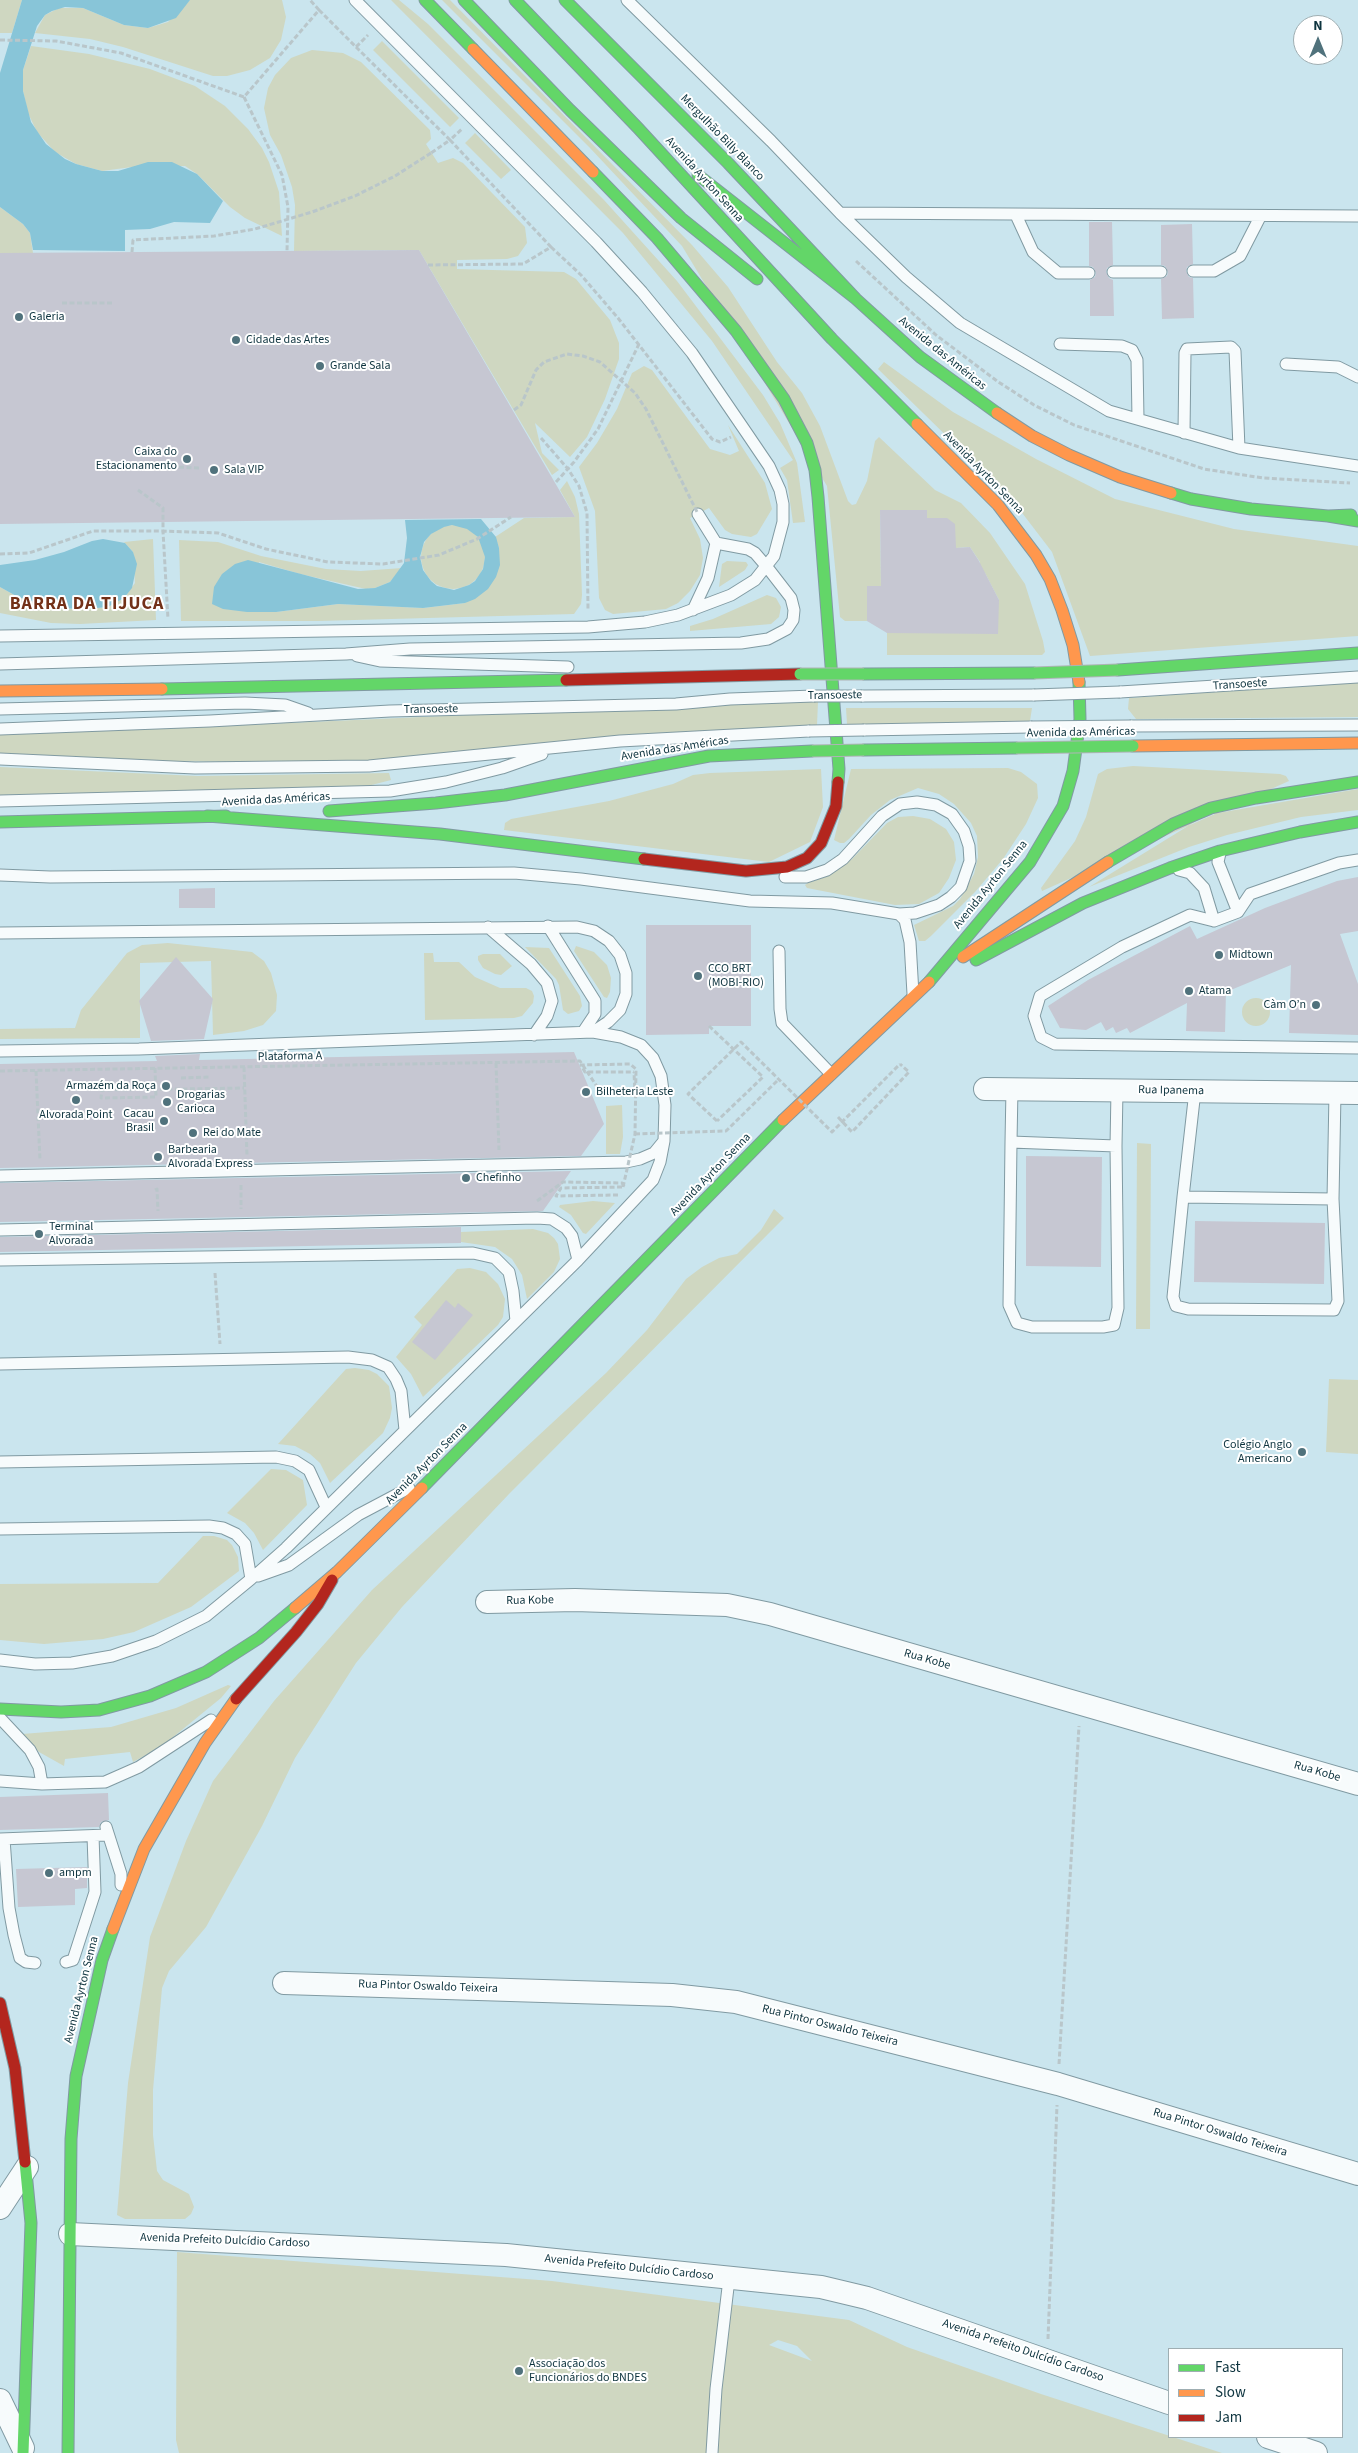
<!DOCTYPE html>
<meta charset="utf-8">
<style>
body{margin:0}
#map{position:relative;width:1358px;height:2453px;overflow:hidden;background:#cae5ee;font-family:"Source Sans 3",sans-serif}
canvas{display:block}
.legend{position:absolute;left:1168px;top:2348px;width:175px;height:90px;box-sizing:border-box;background:#fff;border:1px solid #9faeb2;margin:0;padding:6px 9px;list-style:none;font-size:15px;color:#0e343f}
.legend li{display:flex;align-items:center;gap:10px;height:25px}
.legend b{width:25px;border:1px solid #9faeb2}
.north{position:absolute;left:1293px;top:15px;width:50px;height:50px;box-sizing:border-box;background:#fff;border:1px solid #9faeb2;border-radius:50%;rotate:0deg;font-size:14px;font-weight:700;line-height:20px;text-align:center;color:#0e343f}
.north::after{content:'';display:block;margin:auto;width:18px;height:22px;background:#50727c;clip-path:polygon(50% 0,100% 100%,50% 72%,0 100%)}
</style>
<div id="map">
<canvas width="1358" height="2453"></canvas>
<ul class="legend">
<li><b style="height:6px;background:#63d668"></b>Fast</li>
<li><b style="height:6px;background:#ff974d"></b>Slow</li>
<li><b style="height:6px;background:#b3261e"></b>Jam</li>
</ul>
<div class="north">N</div>
</div>
<script>
const context = document.querySelector('canvas').getContext('2d');
context.lineJoin = 'round';
function fill(path, color) { context.fillStyle = color; context.fill(path, 'evenodd'); }
const shape = rows => new Path2D(rows.map(r => 'M' + r).join(''));
function strokePath(path, color, width, dash) { context.strokeStyle = color; context.lineWidth = width; context.lineCap = dash ? 'butt' : 'round'; context.setLineDash(dash || []); context.stroke(path); }
function drawText(font, color, halo, rows, align = 'center') {
  context.font = font + ' "Source Sans 3",sans-serif'; context.lineWidth = 4; context.setLineDash([]); context.textBaseline = 'middle'; context.strokeStyle = halo; context.fillStyle = color; for (const [text, x, y, turn = 0] of rows) {
    context.save(); context.translate(x, y); context.rotate((+turn || 0) * Math.PI / 180); context.textAlign = isNaN(turn) ? turn : align; if (halo) context.strokeText(text, 0, 0); context.fillText(text, 0, 0); context.restore();
  }
}
fill(shape([
 [0,0,22,0,12,33,0,33],
 [190,0,282,0,286,17,281,40,270,58,250,70,227,76,213,76,123,47,90,39,35,33,45,15,59,8,83,8,124,25,148,28,168,22],
 [391,0,399,0,428,24,604,200,677,281,763,395,780,423,797,463,805,522,793,523,787,480,780,468,793,460,712,341,623,233],
 [442,0,450,0,692,245,728,287,777,362,802,393,820,426,848,501,852,505,856,504,867,481,875,441,879,437,935,490,961,503,990,533,1025,584,1043,641,1045,652,1042,655,887,655,887,633,999,600,985,573,980,572,980,562,970,547,956,548,927,518,927,510,880,510,881,586,867,586,867,621,845,621,840,617,827,486,682,246,590,148],
 [382,41,459,118,450,127,373,50],
 [31,46,89,54,150,69,195,86,225,106,248,129,262,148,269,162,279,192,282,236,245,218,230,207,197,174,185,166,132,167,102,171,76,164,55,152,37,132,28,113,23,91,23,70],
 [312,50,343,53,361,62,430,130,431,139,426,144,438,163,453,158,463,163,525,227,527,243,518,256,507,259,457,260,457,269,564,272,576,279,610,320,619,343,619,359,605,399,587,437,570,457,535,423,542,453,559,470,552,475,419,250,294,251,295,205,292,187,281,155,270,135,264,108,268,88,275,75,291,58],
 [475,133,511,170,501,179,465,143],
 [0,207,23,224,30,233,33,253,0,253],
 [884,362,953,412,1036,459,1115,499,1234,529,1358,546,1358,636,1090,656,1052,552,1013,501,878,369],
 [644,366,652,370,710,449,730,455,739,451,728,425,765,483,772,509,757,534,751,537,732,534,725,530,709,508,690,518,700,539,703,558,700,575,690,591,678,603,666,609,613,614,605,610,599,598,595,511,579,467,597,443,617,409,632,373],
 [567,481,575,497,579,514,582,595,581,604,574,614,318,621,181,621,179,540,218,542,261,556,326,569,361,571,402,568,390,582,375,588,366,589,300,574,259,562,247,612,276,612,338,604,423,608,465,603,499,548,495,537,524,518,575,517,560,490],
 '421 557a32 32 0 1 1 64 0a32 32 0 1 1-64 0Z',
 [153,539,156,620,80,624,51,623,0,613,0,587,18,597,54,608,85,609,108,607,124,598,135,583,133,552,124,542],
 [727,561,746,562,748,565,745,570,719,587,722,564],
 [767,595,776,598,781,607,779,617,771,624,690,631,690,626,713,619],
 [1358,682,1358,717,1136,719,1128,709,1129,698],
 [781,701,818,702,817,725,639,734,471,753,332,763,163,761,0,754,0,734,154,729,466,715,651,710],
 [846,708,1032,708,1030,721,899,725,847,724],
 [1133,766,1280,774,1286,776,1289,781,1042,891,1041,888,1075,841,1086,817,1098,774,1107,769],
 [0,767,198,776,389,773,391,780,360,788,0,795],
 [1008,768,1021,772,1037,784,1038,798,1026,824,1003,859,975,892,931,936,925,941,919,941,914,925,953,906,960,899,974,874,978,857,977,836,971,823,954,804,939,794,918,788,890,800,871,815,849,839,844,843,840,843,834,840,851,769],
 [821,769,823,807,810,842,769,862,504,830,505,823,511,819,609,801,673,784,693,775,710,773],
 [1358,789,1358,810,1301,817,1227,835,1189,847,1089,887,1206,815],
 [913,816,930,819,946,829,954,842,956,860,949,878,939,893,919,904,895,905,807,888,805,885,808,883,828,876,852,859,887,823,898,817],
 [168,943,252,952,264,961,271,973,277,995,276,1011,263,1025,244,1031,213,1035,211,961,140,963,140,1038,0,1039,0,1029,75,1028,81,1010,127,953,142,945],
 [576,946,594,952,607,965,611,978,610,992,607,998,604,997,574,951],
 [525,947,549,948,580,996,582,1006,579,1011,568,1014,563,1010,559,985,556,979],
 [424,953,433,953,434,962,459,962,475,977,500,988,526,988,532,991,534,996,533,1003,522,1016,514,1018,425,1020],
 [483,954,500,954,512,966,501,975,495,974,483,968,478,960,478,956],
 '1242 1012a14 14 0 1 1 28 0a14 14 0 1 1-28 0Z',
 [622,1105,623,1137,620,1154,606,1154,606,1106],
 [1137,1143,1151,1144,1150,1329,1136,1329],
 [593,1201,615,1203,586,1234,583,1233,571,1215,559,1207,560,1205],
 [774,1209,784,1218,509,1494,402,1607,356,1663,295,1758,262,1826,206,1927,169,1971,162,1988,153,2090,153,2135,157,2171,163,2180,189,2194,194,2207,191,2214,185,2219,125,2219,117,2215,128,2083,150,1937,186,1841,213,1781,274,1701,372,1590,606,1373,647,1330,686,1279,702,1267,719,1258,737,1254,761,1230],
 [533,1229,548,1233,554,1238,558,1244,560,1259,554,1272,527,1299,522,1275,512,1259,495,1247,461,1242,461,1232],
 [470,1268,486,1272,498,1284,505,1299,503,1317,498,1325,423,1397,411,1374,396,1357,422,1325,414,1317,457,1269],
 [355,1368,369,1370,377,1374,389,1386,392,1408,390,1418,383,1433,330,1483,320,1463,310,1454,295,1446,278,1444,346,1369],
 [1329,1379,1358,1380,1358,1454,1326,1452],
 [271,1469,286,1470,303,1480,307,1505,263,1550,254,1533,245,1523,227,1513],
 [203,1536,214,1536,227,1540,232,1545,238,1557,239,1571,191,1607,134,1632,103,1639,44,1644,0,1640,0,1584,158,1583],
 [228,1685,231,1686,221,1698,161,1747,133,1762,130,1752,65,1759,64,1766,39,1752,22,1734,111,1727,176,1708],
 [177,2252,552,2281,849,2320,907,2347,1041,2394,1222,2453,179,2453,176,2440],
 [778,2340,797,2346,812,2361,769,2345]
]), '#cfd7c1');
fill(shape([
 [22,0,190,0,176,18,148,28,124,25,83,8,65,7,52,11,45,15,37,26,23,70,23,91,31,122,46,144,65,159,76,164,102,171,118,171,148,162,172,162,197,174,223,201,210,223,174,222,150,229,125,230,125,251,33,250,30,233,23,224,0,207,0,73],
 [481,519,496,537,499,548,500,565,496,577,488,589,475,599,465,603,423,608,338,604,276,612,247,612,223,609,212,604,214,587,222,574,235,564,248,560,358,589,375,588,390,582,404,563,407,538,405,520],
 [452,525,467,529,478,537,485,557,483,569,475,581,469,585,454,590,437,586,431,581,423,570,420,557,424,542,431,534,444,527],
 [103,539,125,543,133,552,137,564,132,588,124,598,108,607,85,609,54,608,18,597,0,587,0,565,35,560,64,552,92,541]
]), '#88c5d8');
fill(shape([
 [1089,222,1112,222,1113,265,1107,268,1106,272,1109,278,1113,280,1114,316,1090,316,1090,280,1095,277,1096,273,1093,267,1089,266],
 [1192,224,1193,264,1187,267,1186,271,1189,277,1193,278,1194,318,1162,319,1161,279,1167,276,1168,272,1165,266,1161,265,1161,225],
 [419,250,575,517,0,524,0,253],
 [880,510,927,510,927,518,947,518,955,524,956,548,970,547,979,561,999,600,998,634,887,633,867,621,867,586,881,586],
 [1358,877,1358,931,1340,934,1358,984,1358,1035,1289,1033,1291,965,1226,992,1225,1032,1186,1031,1187,1003,1130,1033,1127,1028,1116,1033,1113,1027,1106,1031,1101,1022,1086,1030,1060,1028,1048,1006,1088,980,1190,926,1197,939,1265,908,1337,881],
 [215,888,215,908,179,908,179,889],
 [646,925,751,925,751,1026,709,1026,709,1034,646,1035],
 [176,957,213,999,204,1039,151,1041,139,1001],
 [574,1052,604,1124,581,1156,0,1168,0,1064,157,1061,155,1056,200,1054,199,1060],
 [1026,1156,1102,1157,1101,1267,1026,1266],
 [571,1171,543,1211,0,1222,0,1183],
 [1195,1221,1325,1223,1324,1284,1194,1282],
 [461,1227,461,1243,0,1252,0,1237],
 [446,1300,455,1308,458,1303,473,1315,435,1360,412,1342],
 [108,1793,109,1820,101,1822,99,1827,0,1830,0,1797],
 [87,1867,87,1888,75,1889,75,1905,18,1907,16,1869]
]), '#c6c7d2');
const lane = shape([
 [627,0,771,141,840,213,906,277,960,323,1109,411,1239,448,1358,466],
 [840,213,1358,216],
 [1016,215,1033,252,1058,273,1089,273],
 [1193,271,1214,271,1240,256,1260,217],
 [1113,272,1161,272],
 [1060,344,1122,346,1132,350,1137,360,1138,419],
 [1286,364,1338,367,1358,377],
 [1184,433,1185,353,1187,349,1231,347,1235,351,1239,448],
 [693,610,708,578,716,543,698,514],
 [0,636,588,627,645,622,678,615,731,595,755,580,774,556,783,522,783,504,780,490,769,466,748,435,692,353,642,292,596,242,355,0],
 [357,656,380,661,568,667],
 [0,664,346,654,410,649,741,643,768,639,787,629,793,620,794,610,791,598,767,567,755,553,748,549,716,543],
 [1120,692,1358,677],
 [862,696,1034,695],
 [0,709,245,703,285,705,308,713],
 [1131,726,1358,725],
 [0,729,210,721,390,711,676,704,730,699,814,696],
 [864,730,1031,727],
 [0,759,195,768,369,766,620,741,809,731],
 [0,801,390,791,446,782,502,768,542,754],
 [1220,853,1218,862,1238,912,1250,894,1339,863,1358,860],
 [1179,870,1190,873,1204,888,1214,921,1190,915,1122,947,1040,996,1034,1016,1041,1037,1055,1044,1358,1048],
 [0,875,50,877,514,873,581,879,750,901,832,903,899,914,915,913,939,905,951,897,961,887,970,861,969,846,964,831,952,814,936,805,917,802,900,804,882,816,843,859,827,870,806,877,785,877],
 [899,914,905,920,910,942,913,994],
 [1214,921,1238,912],
 [548,926,595,1001,595,1014,583,1032],
 [488,927,531,964,547,983,552,1001,547,1016,534,1035],
 [0,933,577,927,594,931,609,941,620,955,626,973,626,994,620,1010,608,1022,593,1032],
 [779,951,780,1009,782,1023,831,1074],
 [0,1051,139,1049,593,1032,621,1037,641,1045,653,1058,661,1076,665,1105,664,1141,660,1162,653,1180,578,1260,286,1548,251,1579,206,1616,156,1641,112,1656,72,1663,35,1664,0,1660],
 [1011,1142,1116,1146,1118,1308,1114,1325,1103,1327,1032,1327,1017,1323,1009,1305,1011,1142,1012,1089],
 [1116,1146,1117,1090],
 [0,1176,626,1162,640,1159,654,1153,663,1142],
 [1183,1197,1333,1199,1338,1301,1334,1310,1188,1309,1176,1306,1173,1297,1183,1197,1195,1091],
 [1333,1199,1335,1093],
 [0,1230,537,1218,552,1219,566,1228,572,1236,578,1260],
 [0,1260,473,1253,495,1258,509,1272,513,1291,516,1321],
 [0,1364,348,1357,372,1360,388,1367,396,1379,401,1391,405,1430],
 [0,1462,276,1457,295,1461,309,1470,326,1507],
 [0,1529,209,1526,223,1528,236,1534,245,1544,251,1579],
 [258,1576,289,1565,358,1515,409,1488],
 [0,1718,30,1750,39,1767,42,1784],
 [0,1781,42,1784,105,1782,139,1767,211,1720],
 [106,1827,121,1874,121,1885],
 [0,1839,107,1835],
 [4,1839,9,1908,14,1935,20,1958,26,1962,35,1963],
 [66,1962,73,1960,75,1954,95,1892,93,1836],
 [712,2453,716,2389,729,2279]
]);
const street = shape([
 [985,1089,1358,1093],
 [487,1602,575,1600,727,1605,770,1614,1358,1784],
 [284,1983,672,1995,736,2002,1058,2084,1358,2174],
 [0,2208,27,2167],
 [70,2234,506,2255,821,2287,867,2298,1169,2403],
 [0,2400,23,2448],
 [1268,2437,1316,2453]
]);
const fast = shape([
 [425,0,473,49],
 [464,0,570,110,681,218,757,279],
 [515,0,638,128,832,339,917,424],
 [565,0,728,163,856,299,920,357,997,413],
 [593,172,657,238,736,331,784,399,807,443,815,470,818,497,839,769,838,782],
 [698,175,856,299],
 [1171,493,1191,499,1251,509,1328,516,1351,515],
 [1328,516,1358,521],
 [1118,670,1358,653],
 [864,674,1034,673],
 [162,689,566,680],
 [864,750,1016,748],
 [329,811,436,803,505,795,709,756,812,751],
 [207,816,440,834,644,859],
 [0,822,226,816],
 [1108,862,1173,824,1211,808,1256,798,1358,782],
 [976,960,1083,903,1170,868,1220,851,1300,832,1358,822],
 [929,982,1030,862,1063,806,1073,771,1080,719,1079,682],
 [422,1488,783,1120],
 [0,1709,61,1712,99,1710,150,1696,206,1672,259,1638,295,1608],
 [23,2453,31,2223,25,2162],
 [68,2453,71,2139,76,2076,102,1960,113,1929]
]);
const slow = shape([
 [473,49,593,172],
 [997,413,1032,436,1069,455,1120,477,1171,493],
 [917,424,998,505,1036,555,1050,579,1062,610,1073,645,1079,682],
 [0,691,162,689],
 [1133,746,1358,743],
 [963,957,1108,862],
 [783,1120,929,982],
 [295,1608,337,1572,422,1488],
 [113,1929,144,1849,205,1743,236,1699]
]);
const jam = shape([
 [566,680,800,674],
 [644,859,746,871,787,867,807,858,821,843,836,806,838,782],
 [236,1699,296,1632,318,1604,332,1580],
 [0,2003,15,2068,25,2162]
]);
strokePath(lane, '#809aa2', 13);
strokePath(street, '#809aa2', 24);
strokePath(fast, '#809aa2', 13);
strokePath(slow, '#809aa2', 13);
strokePath(jam, '#809aa2', 13);
strokePath(shape([
 [319,10,356,47,368,35],
 [0,40,56,41,121,53,244,97,319,10,310,0],
 [356,47,450,140,463,128],
 [244,97,282,175,288,207,287,251],
 [551,247,581,275,618,318,712,439,720,442,731,437],
 [856,261,936,335,997,381,1034,405,1074,425,1204,469,1263,478,1350,483],
 [428,265,523,264,551,247,450,140,431,153],
 [62,303,112,303],
 [541,438,568,469,579,486,587,513,588,611],
 [149,466,200,468],
 [556,482,574,462,598,429,639,344],
 [138,490,163,508,163,531,218,533,266,549,328,562,383,564,439,555,477,539,511,517],
 [0,554,29,553,93,531,163,531,168,619],
 [709,1026,763,1077,717,1121],
 [496,1063,499,1150],
 [244,1067,247,1156],
 [155,1068,156,1097,101,1098,102,1090,181,1089,244,1088],
 [0,1071,580,1061,602,1094,635,1095,634,1072],
 [36,1071,40,1160],
 [181,1078,211,1077],
 [838,1117,852,1132,909,1072,900,1064],
 [241,1185,241,1209],
 [155,1190,157,1189,158,1211],
 [618,1195,556,1196,561,1188,623,1187],
 [537,1201,563,1182,622,1183,625,1187],
 [215,1273,220,1344],
 [1059,2064,1079,1726],
 [1048,2339,1057,2105]
]), '#b9c6ca', 3, [5, 2.5]);
strokePath(lane, '#f7fbfc', 11);
strokePath(street, '#f7fbfc', 22);
strokePath(fast, '#63d668', 11);
strokePath(slow, '#ff974d', 11);
strokePath(jam, '#b3261e', 11);
const laneBridge = shape([
 [1034,695,1120,692],
 [814,696,862,696],
 [1031,727,1131,726],
 [809,731,864,730]
]);
const fastBridge = shape([
 [1034,673,1118,670],
 [800,674,864,674],
 [1016,748,1133,746],
 [812,751,864,750]
]);
strokePath(laneBridge, '#809aa2', 13, []);
strokePath(fastBridge, '#aeb4b6', 13, []);
strokePath(shape([
 [132,252,133,240,214,236,255,229,312,212,355,196,395,176,431,153],
 [514,410,521,405,536,370,544,362,567,354,583,356,600,362,635,393,646,409,698,514],
 [717,1121,688,1094,741,1042,832,1132,900,1064],
 [635,1134,726,1131,779,1079],
 [623,1187,635,1134,636,1069,630,1064,581,1065,585,1072,634,1072]
]), '#b9c6ca', 3, [5, 2.5]);
strokePath(laneBridge, '#f7fbfc', 11);
strokePath(fastBridge, '#63d668', 11);
for (const [x, y, r, color] of [
 [19,317,5,"#50727c"],
 [236,340,5,"#50727c"],
 [320,366,5,"#50727c"],
 [187,459,5,"#50727c"],
 [214,470,5,"#50727c"],
 [1219,955,5,"#50727c"],
 [698,976,5,"#50727c"],
 [1189,991,5,"#50727c"],
 [1316,1005,5,"#50727c"],
 [166,1086,5,"#50727c"],
 [586,1092,5,"#50727c"],
 [76,1100,5,"#50727c"],
 [167,1102,5,"#50727c"],
 [164,1121,5,"#50727c"],
 [193,1133,5,"#50727c"],
 [158,1157,5,"#50727c"],
 [466,1178,5,"#50727c"],
 [39,1234,5,"#50727c"],
 [1302,1452,5,"#50727c"],
 [49,1873,5,"#50727c"],
 [519,2371,5,"#50727c"]
]) { const dot = new Path2D(); dot.arc(x, y, r, 0, 2 * Math.PI); context.fillStyle = color; context.fill(dot); strokePath(dot, '#fff', 2); }
drawText('12px', '#0e343f', '#fff', [
 ["Mergulhão Billy Blanco",722,138,46],
 ["Avenida Ayrton Senna",704,180,48],
 ["Avenida das Américas",942,354,39],
 ["Avenida Ayrton Senna",983,473,46],
 ["Transoeste",1240,685,-4],
 ["Transoeste",835,696,-1],
 ["Transoeste",431,710,-1],
 ["Avenida das Américas",1081,733,-1],
 ["Avenida das Américas",675,749,-9],
 ["Avenida das Américas",276,800,-3],
 ["Avenida Ayrton Senna",991,885,-51],
 ["Plataforma A",290,1057,-1],
 ["Rua Ipanema",1171,1091,1],
 ["Avenida Ayrton Senna",711,1175,-46],
 ["Avenida Ayrton Senna",427,1464,-45],
 ["Rua Kobe",530,1601,-1],
 ["Rua Kobe",927,1660,16],
 ["Rua Kobe",1317,1772,16],
 ["Rua Pintor Oswaldo Teixeira",428,1987,2],
 ["Avenida Ayrton Senna",82,1990,-76],
 ["Rua Pintor Oswaldo Teixeira",830,2026,14],
 ["Rua Pintor Oswaldo Teixeira",1220,2133,17],
 ["Avenida Prefeito Dulcídio Cardoso",225,2241,2],
 ["Avenida Prefeito Dulcídio Cardoso",629,2268,6],
 ["Avenida Prefeito Dulcídio Cardoso",1023,2351,19]
]);
drawText('12px', '#0e343f', '#fff', [
 ["Galeria",29,317],
 ["Cidade das Artes",246,340],
 ["Grande Sala",330,366],
 ["Caixa do",177,452,"right"],
 ["Estacionamento",177,466,"right"],
 ["Sala VIP",224,470],
 ["Midtown",1229,955],
 ["CCO BRT",708,969],
 ["(MOBI-RIO)",708,983],
 ["Atama",1199,991],
 ["Càm O’n",1306,1005,"right"],
 ["Armazém da Roça",156,1086,"right"],
 ["Bilheteria Leste",596,1092],
 ["Drogarias",177,1095],
 ["Carioca",177,1109],
 ["Cacau",154,1114,"right"],
 ["Brasil",154,1128,"right"],
 ["Alvorada Point",76,1115,"center"],
 ["Rei do Mate",203,1133],
 ["Barbearia",168,1150],
 ["Alvorada Express",168,1164],
 ["Chefinho",476,1178],
 ["Terminal",49,1227],
 ["Alvorada",49,1241],
 ["Colégio Anglo",1292,1445,"right"],
 ["Americano",1292,1459,"right"],
 ["ampm",59,1873],
 ["Associação dos",529,2364],
 ["Funcionários do BNDES",529,2378]
], 'left');
context.letterSpacing = '1px';
drawText('bold 18px', '#733118', '#fff', [
 ["BARRA DA TIJUCA",87,605]
]);
context.letterSpacing = '0px';
</script>
